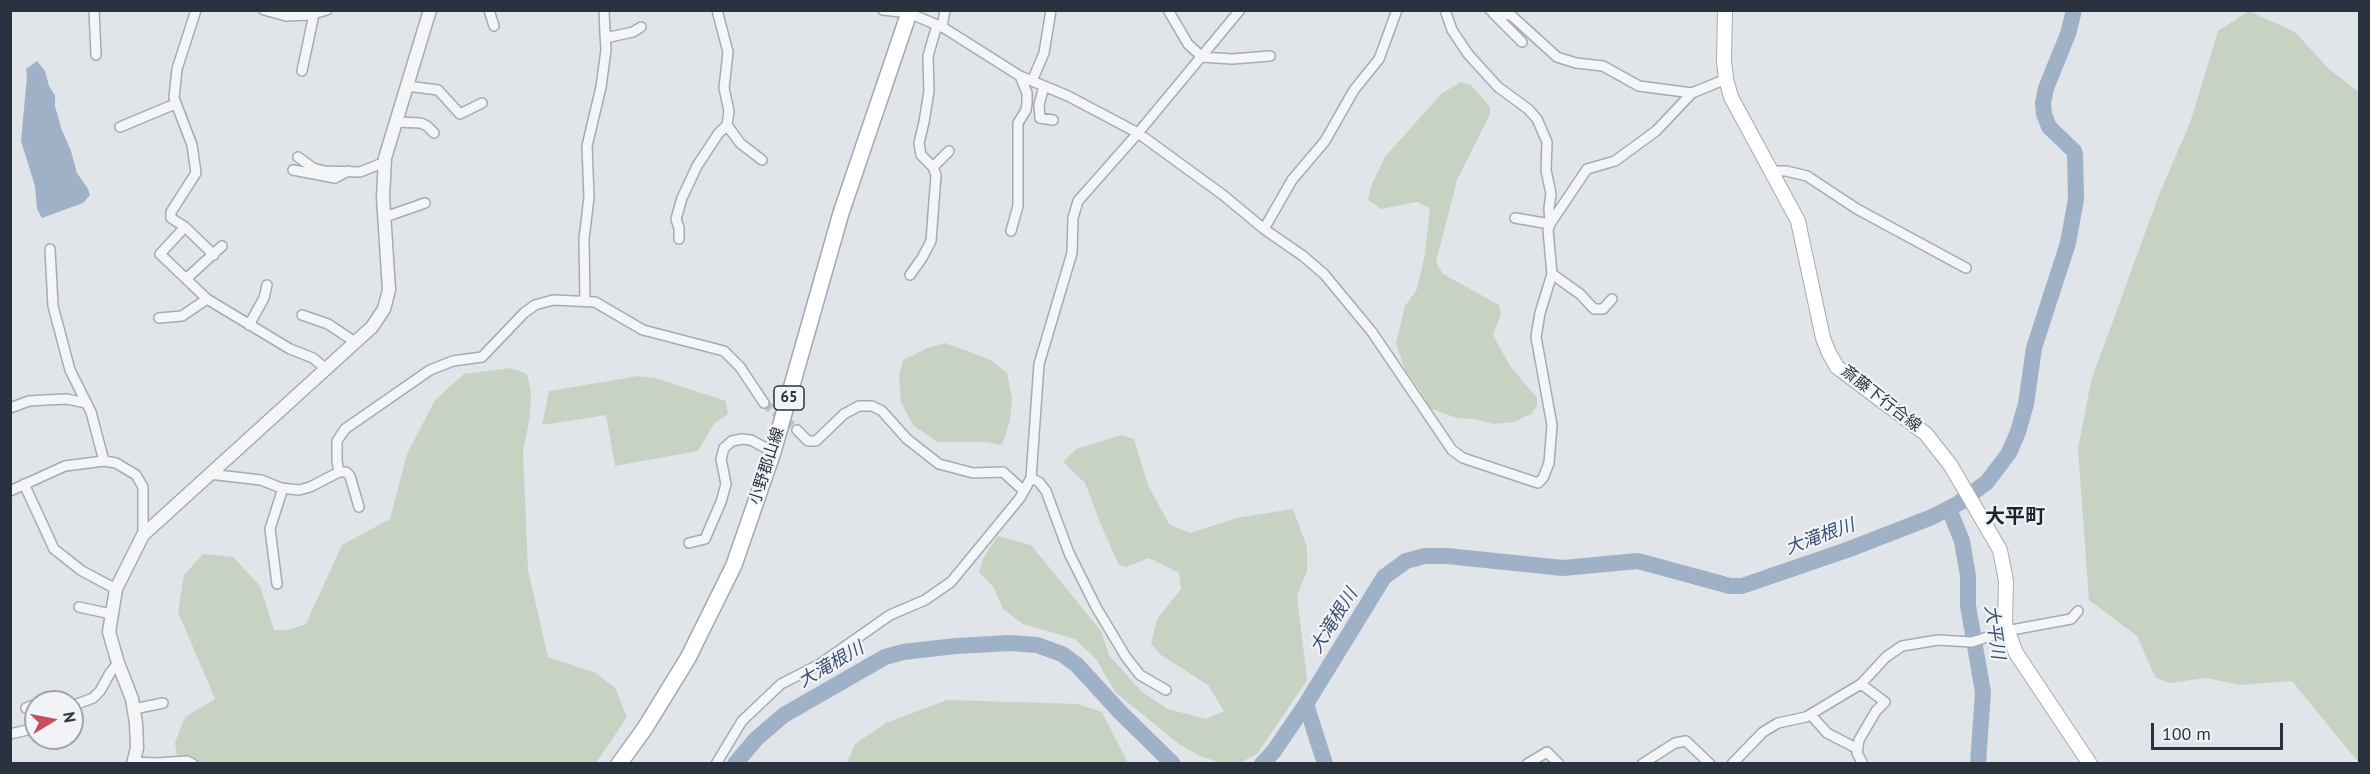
<!DOCTYPE html>
<meta charset="utf-8">
<style>
body{margin:0}
#map{position:relative;width:2370px;height:774px;overflow:hidden;background:#e1e4e9;font-family:"PT Sans",sans-serif}
canvas{display:block}
.frame{position:absolute;inset:0;border:12px solid #2a3240;pointer-events:none}
.north{position:absolute;left:24px;top:690px;width:60px;height:60px;box-sizing:border-box;background:#f1f3f6;border:2px solid #a1a6ad;border-radius:50%;rotate:80deg;font-size:16px;font-weight:700;line-height:24px;text-align:center;color:#2a3240}
.north::after{content:'';display:block;margin:auto;width:21px;height:27px;background:#c64e5e;clip-path:polygon(50% 0,100% 100%,50% 72%,0 100%)}
.scale{position:absolute;left:2151px;top:723px;width:132px;height:27px;box-sizing:border-box;border:3px solid #2a3240;border-top:0;padding-left:8px;font-size:18px;line-height:21px;white-space:nowrap;color:#2a3240;-webkit-text-stroke:4px #f1f3f6;paint-order:stroke}
</style>
<div id="map">
<canvas width="2370" height="774"></canvas>
<div class="frame"></div>
<div class="north">N</div>
<div class="scale">100 m</div>
</div>
<script>
const context = document.querySelector('canvas').getContext('2d');
context.lineJoin = 'round';
function fill(path, color) { context.fillStyle = color; context.fill(path, 'evenodd'); }
const shape = rows => new Path2D(rows.map(r => 'M' + r).join(''));
function strokePath(path, color, width, dash) { context.strokeStyle = color; context.lineWidth = width; context.lineCap = dash ? 'butt' : 'round'; context.setLineDash(dash || []); context.stroke(path); }
function drawText(font, color, halo, rows, align = 'center') {
  context.font = font + ' "PT Sans","Noto Sans JP",sans-serif'; context.lineWidth = 4.5; context.setLineDash([]); context.textBaseline = 'middle'; context.strokeStyle = halo; context.fillStyle = color; for (const [text, x, y, turn = 0] of rows) {
    context.save(); context.translate(x, y); context.rotate((+turn || 0) * Math.PI / 180); context.textAlign = isNaN(turn) ? turn : align; if (halo) context.strokeText(text, 0, 0); context.fillText(text, 0, 0); context.restore();
  }
}
fill(shape([
 [2249,11,2295,32,2329,69,2359,92,2359,763,2292,681,2240,685,2206,678,2169,683,2155,677,2137,636,2089,600,2078,449,2091,381,2160,192,2190,123,2218,31],
 [1461,82,1471,85,1490,107,1490,114,1457,180,1436,262,1443,274,1499,305,1501,314,1493,335,1510,366,1537,398,1537,406,1531,414,1514,422,1494,424,1474,419,1457,418,1429,408,1421,392,1405,370,1396,343,1405,306,1417,289,1425,254,1430,208,1417,202,1381,209,1368,200,1371,186,1385,157,1441,94],
 [945,343,989,359,1007,373,1012,398,1010,421,1002,445,985,442,937,442,913,425,901,402,899,376,903,360,928,348],
 [511,368,527,374,531,392,530,416,523,452,528,570,548,657,596,673,615,688,627,717,596,763,178,764,175,743,185,717,215,699,178,612,184,575,203,554,233,557,260,586,274,630,288,630,306,624,342,545,390,519,407,454,435,400,464,374],
 [638,376,655,378,726,401,728,414,714,424,698,451,615,466,606,415,542,425,549,391],
 [1122,435,1134,439,1148,485,1169,524,1190,533,1237,518,1293,509,1307,547,1307,571,1297,596,1307,680,1257,754,1241,762,1221,763,1200,756,1179,744,1115,692,1096,659,1075,639,1023,624,1003,609,994,588,979,572,984,557,998,536,1031,545,1101,631,1109,655,1142,692,1168,709,1206,719,1224,711,1208,685,1161,655,1151,644,1157,619,1181,589,1179,573,1149,558,1126,567,1119,565,1101,525,1085,483,1063,462,1076,449],
 [947,700,1077,704,1102,712,1128,763,847,763,855,744,886,723]
]), '#c7d2c3');
fill(shape([
 [37,61,45,71,49,86,55,95,55,106,61,128,71,151,77,173,88,189,90,195,83,203,42,218,37,209,35,186,21,141,27,76,26,69]
]), '#9eb1c7');
strokePath(shape([
 [1949,509,1962,541,1968,576,1968,606,1983,692,1978,764],
 [1306,704,1325,764],
 [735,764,756,739,784,715,885,657,903,652,956,646,1010,643,1037,645,1062,654,1077,665,1120,712,1173,764],
 [1262,764,1274,751,1306,704,1384,577,1406,561,1425,556,1447,556,1563,568,1638,561,1730,586,1742,586,1847,550,1932,517,1959,503,1987,482,2009,453,2018,432,2026,404,2034,348,2068,243,2076,199,2075,155,2074,151,2049,127,2044,114,2043,103,2046,88,2068,34,2074,10]
]), '#9eb1c7', 16);
strokePath(shape([
 [764,403,797,430]
]), '#bcc0c7', 9, [9, 4.5]);
const minor = shape([
 [94,10,96,55],
 [196,10,177,69,174,98,192,145,196,173,171,212,171,218,185,227,160,254,207,299,290,349,313,358,326,369],
 [264,10,286,16,309,15,327,10],
 [489,10,494,26],
 [604,10,605,33,610,37,633,32,641,27],
 [717,10,728,52,724,88,729,111,727,125,740,143,762,160],
 [883,10,909,13,944,28,1020,76,1068,96,1138,133,1223,195,1264,229,1303,256,1324,274,1372,332,1452,450,1463,458,1538,483,1543,478,1549,463,1552,425,1536,337,1540,313,1552,274,1548,230,1550,224,1587,169,1615,161,1656,131,1692,93,1726,79],
 [1168,10,1188,44,1202,57,1232,59,1270,56],
 [1445,10,1452,30,1468,54,1498,87,1528,109,1537,119,1547,142,1546,170,1551,194,1549,208,1550,224,1515,218],
 [1490,10,1512,16,1557,57,1576,63,1603,66,1639,86,1692,93],
 [1493,13,1522,42],
 [942,27,945,10],
 [302,71,314,14],
 [1032,81,1044,53,1051,10],
 [407,86,438,90,460,114,482,103],
 [1044,86,1039,105,1040,118,1053,120],
 [396,122,421,123,427,126,434,133],
 [120,127,175,104],
 [298,157,313,168,324,171,360,172,385,162],
 [933,167,949,151],
 [293,170,335,178,348,171],
 [1771,171,1786,171,1807,176,1857,209,1966,268],
 [385,217,425,203],
 [185,227,214,255],
 [1264,229,1292,180,1325,141,1354,90,1379,59,1397,10],
 [1011,231,1018,206,1018,123,1026,110,1027,103,1027,93,1020,76],
 [679,239,679,228,676,219,682,198,697,166,718,134,727,125],
 [50,249,53,306,70,370,91,412,104,461],
 [1552,274,1580,294,1594,309,1603,309,1612,299],
 [910,275,922,258,931,241,936,175,933,167,921,155,919,143,924,122,929,91,928,56,937,25],
 [186,279,222,246],
 [585,301,584,239,589,197,587,146,601,87,606,50,605,33],
 [302,315,328,324,355,342],
 [159,318,182,316,207,299],
 [249,325,264,298,267,285],
 [10,408,29,401,45,400,67,399,86,403],
 [797,430,808,441,816,441,844,414,859,406,872,406,882,411,907,439,939,464,973,473,1003,472,1024,491],
 [339,472,346,472,350,476,359,507],
 [209,474,261,480,281,488,299,490,310,487,339,472,337,461,337,441,345,429,430,370,453,361,482,357,524,313,535,305,553,300,595,302,643,330,724,351,740,367,764,403],
 [1031,478,1039,482,1046,491,1069,553,1096,607,1126,657,1140,675,1166,690],
 [24,484,54,549,82,571,116,589],
 [10,491,65,466,104,461,116,463,136,475,143,487,143,535],
 [689,543,705,539,721,502,726,484,721,459,724,448,732,441,742,439,751,440,773,452],
 [277,584,270,529,283,488],
 [79,607,111,614],
 [1861,684,1885,702,1876,711,1859,740,1857,753,1863,764],
 [72,706,93,698,100,691,110,673,118,663],
 [26,708,36,704],
 [134,709,163,703],
 [1811,715,1827,733,1858,749],
 [10,734,36,728],
 [133,762,157,763,187,761,193,764],
 [716,764,742,721,781,684,820,664,890,615,925,600,951,582,1020,498,1031,478,1039,364,1072,253,1073,218,1078,201,1138,133,1240,10],
 [1527,764,1547,752,1559,764],
 [1642,764,1675,743,1686,741,1710,764],
 [1732,764,1763,732,1778,723,1806,717,1861,684,1886,657,1902,646,1938,640,1972,642,2006,631,2071,619,2078,611]
]);
const tertiary = shape([
 [133,764,137,748,136,723,132,699,118,663,109,632,116,589,143,535,372,327,384,309,389,290,383,197,385,158,430,10]
]);
const secondary = shape([
 [1725,10,1724,61,1726,79,1731,97,1798,221,1823,338,1829,353,1837,367,1926,434,1951,466,2000,550,2006,581,2005,624,2016,653,2090,764]
]);
const primary = shape([
 [619,764,645,728,688,658,734,565,773,452,841,213,910,10]
]);
strokePath(minor, '#a6abb3', 12);
strokePath(tertiary, '#a6abb3', 15);
strokePath(secondary, '#a6abb3', 16);
strokePath(primary, '#a1a8b4', 18);
strokePath(minor, '#f4f5f7', 9);
strokePath(tertiary, '#f4f5f7', 12);
strokePath(secondary, '#fff', 14);
strokePath(primary, '#fff', 15);
for (const [x, y, w] of [
 [789,398,30]
]) { const box = new Path2D(); box.roundRect(x - w / 2, y - 12, w, 24, 4.5); context.fillStyle = '#f1f3f6'; context.fill(box); strokePath(box, '#2a3240', 1.5); }
drawText('bold 15px', '#2a3240', null, [
 ["65",789,398]
]);
drawText('16px', '#2a3240', '#f1f3f6', [
 ["斎藤下行合線",1881,399,38],
 ["小野郡山線",767,466,-72]
]);
drawText('italic 18px', '#375071', '#f1f3f6', [
 ["大滝根川",1820,537,-20],
 ["大滝根川",1334,621,-58],
 ["大平川",1994,632,82],
 ["大滝根川",831,665,-30]
]);
drawText('bold 20px', '#1d2331', '#f1f3f6', [
 ["大平町",2015,517]
]);
</script>
